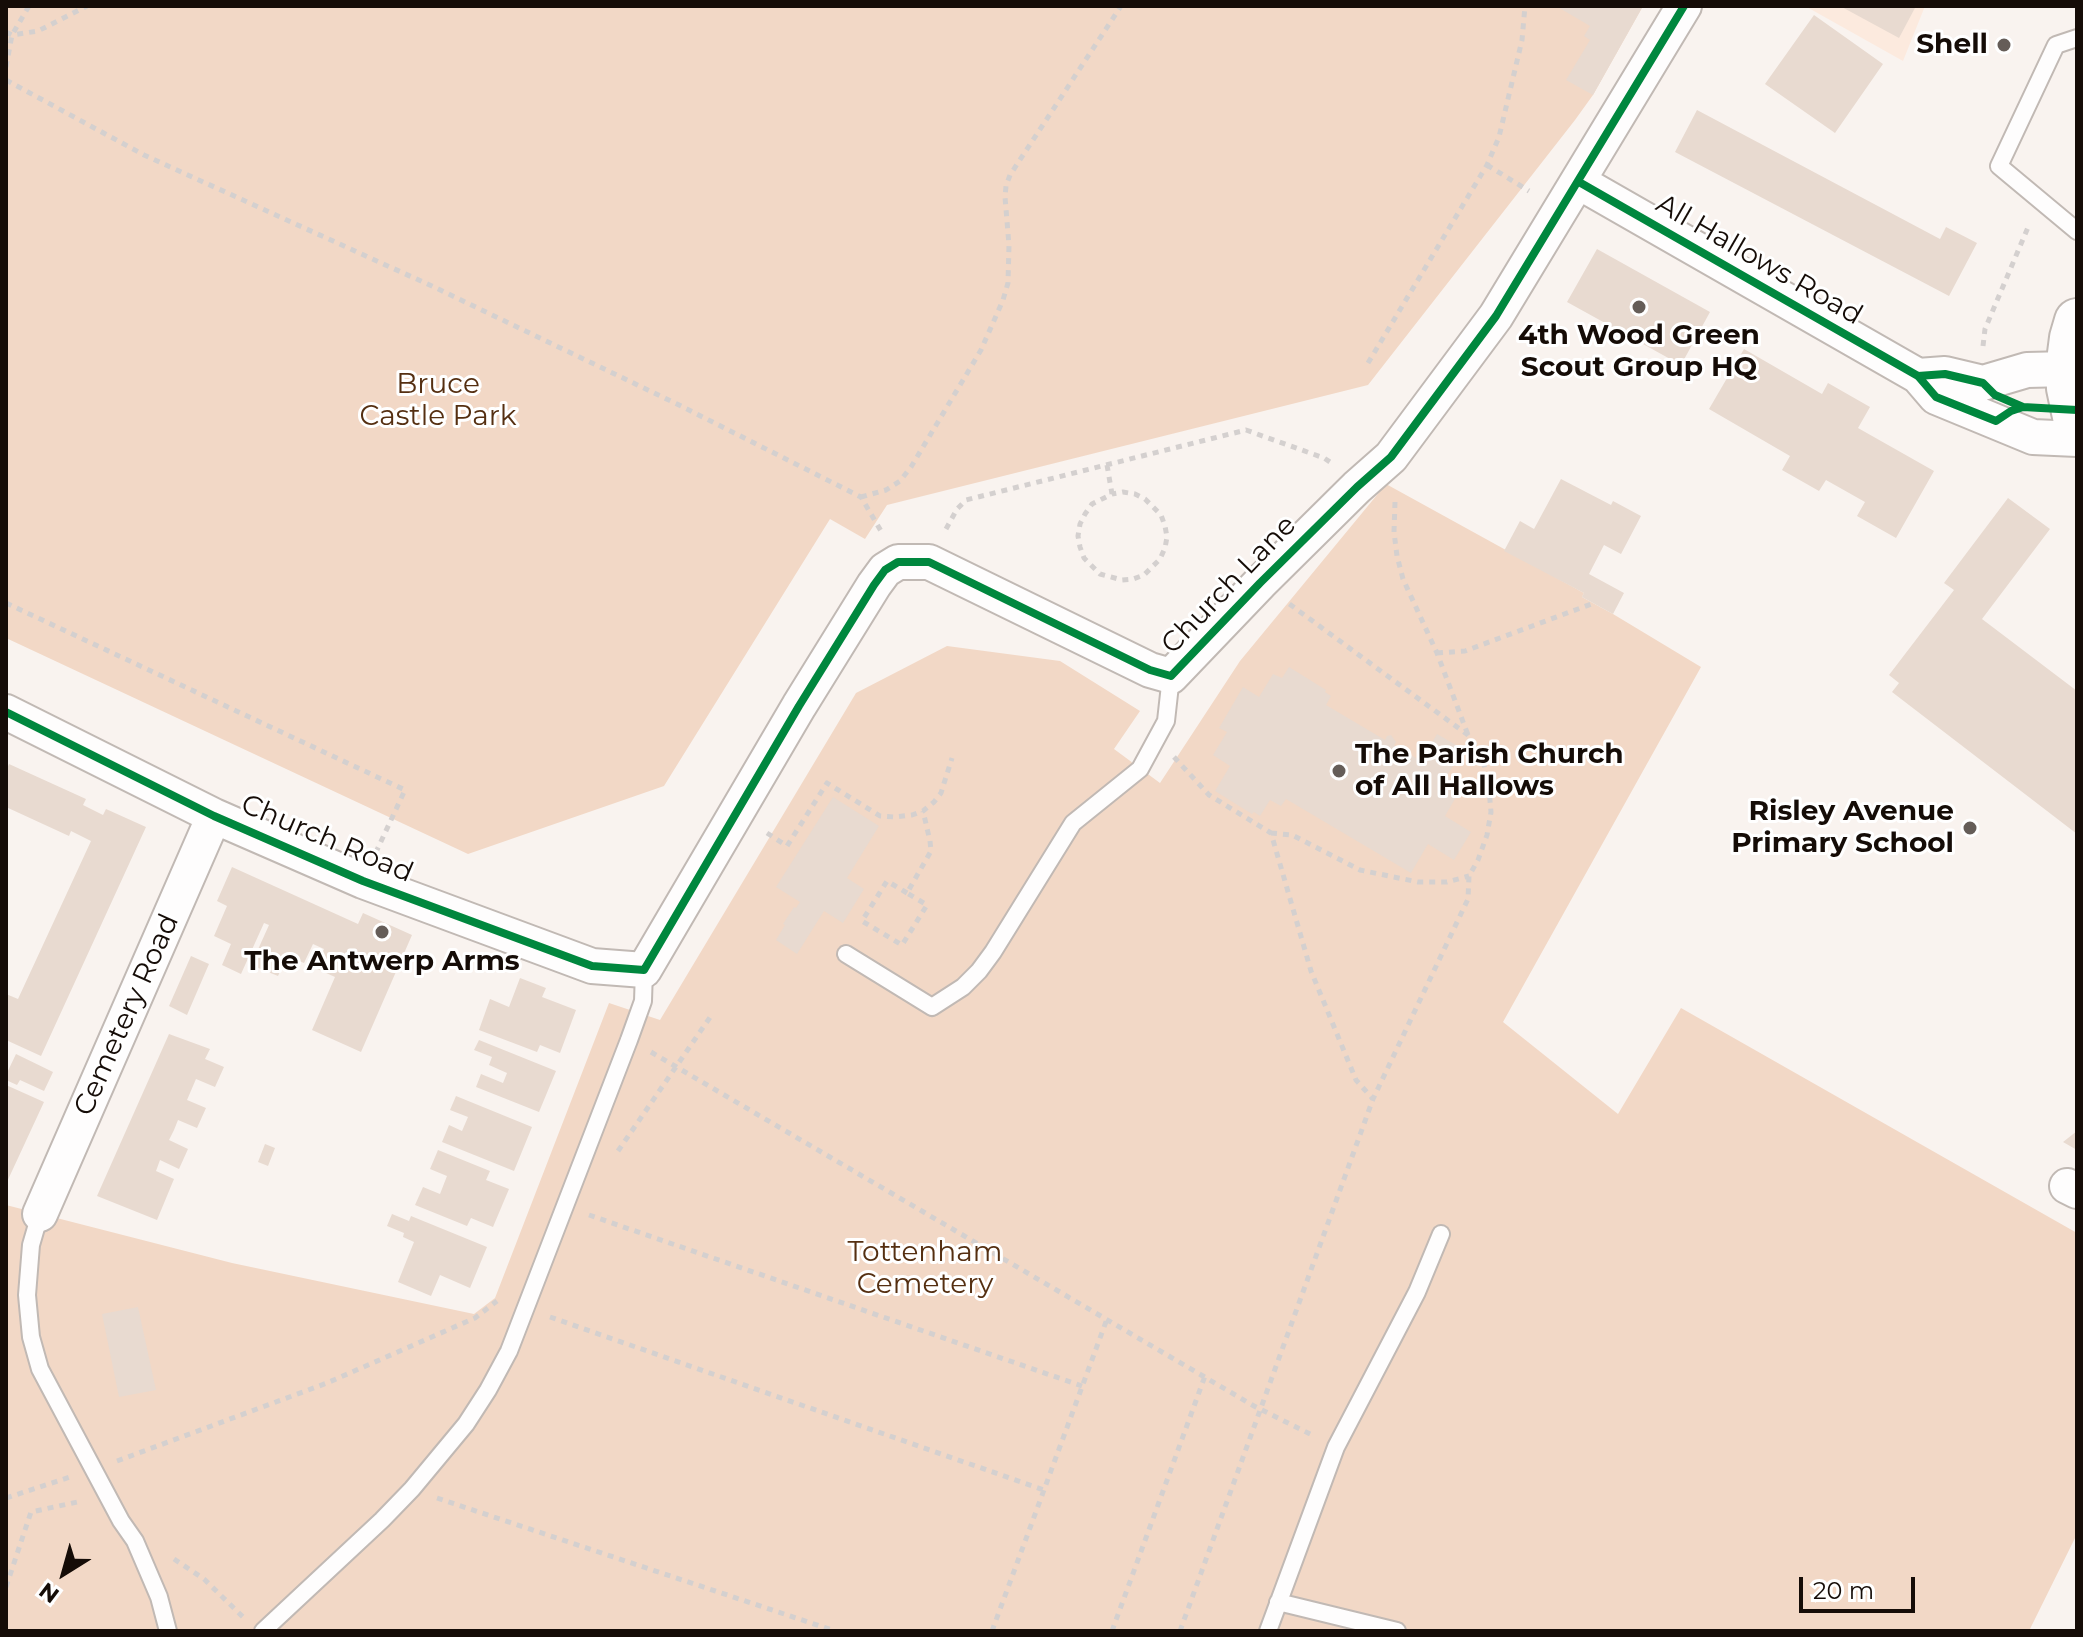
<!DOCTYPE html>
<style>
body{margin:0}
#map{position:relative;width:2083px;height:1637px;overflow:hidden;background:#f9f3ef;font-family:Montserrat,sans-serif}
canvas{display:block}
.frame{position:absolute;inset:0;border:8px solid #150c07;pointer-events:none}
.north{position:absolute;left:24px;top:1533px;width:80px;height:80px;-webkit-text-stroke:6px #fff;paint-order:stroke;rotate:217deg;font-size:22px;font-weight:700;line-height:32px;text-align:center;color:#150c07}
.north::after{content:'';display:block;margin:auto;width:28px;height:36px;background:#150c07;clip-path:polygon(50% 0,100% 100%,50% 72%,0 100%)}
.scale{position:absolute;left:1799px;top:1577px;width:116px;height:36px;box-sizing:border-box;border:4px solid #150c07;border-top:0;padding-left:10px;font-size:24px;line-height:28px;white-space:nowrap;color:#150c07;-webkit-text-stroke:6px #fff;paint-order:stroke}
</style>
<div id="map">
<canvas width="2083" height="1637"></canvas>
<div class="frame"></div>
<div class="north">N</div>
<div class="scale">20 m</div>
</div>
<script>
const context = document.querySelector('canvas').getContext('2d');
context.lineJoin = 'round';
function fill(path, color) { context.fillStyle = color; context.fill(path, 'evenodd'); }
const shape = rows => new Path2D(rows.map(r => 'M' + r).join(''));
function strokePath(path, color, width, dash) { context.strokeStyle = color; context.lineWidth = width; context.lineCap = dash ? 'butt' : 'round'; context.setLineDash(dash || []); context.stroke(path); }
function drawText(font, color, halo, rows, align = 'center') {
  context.font = font + ' Montserrat,sans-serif'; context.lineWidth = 6; context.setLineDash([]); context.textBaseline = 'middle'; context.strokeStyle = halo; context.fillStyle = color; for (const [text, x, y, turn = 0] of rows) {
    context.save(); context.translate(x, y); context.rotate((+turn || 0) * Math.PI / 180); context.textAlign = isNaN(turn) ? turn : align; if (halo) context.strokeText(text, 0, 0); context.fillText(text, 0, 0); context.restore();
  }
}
fill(shape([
 [1805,6,1925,6,1903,61]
]), '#fceade');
fill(shape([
 [6,6,1643,6,1593,95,1575,120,1368,385,887,505,865,539,830,519,664,786,468,854,6,638],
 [1386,484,1584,593,1582,597,1613,614,1701,667,1503,1022,1618,1114,1681,1008,2077,1233,2077,1534,2029,1631,6,1631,6,1205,232,1263,474,1314,495,1298,609,1003,660,1020,856,693,947,646,1060,661,1140,711,1114,749,1160,783,1240,661]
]), '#f2d8c6');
fill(shape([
 [1556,6,1643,6,1593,95,1566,80,1590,40,1584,36,1590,26],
 [1840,6,1916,6,1899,38],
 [1814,15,1883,64,1835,133,1765,84],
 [1697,110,1940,239,1946,227,1977,243,1949,296,1675,152],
 [1597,249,1710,312,1681,365,1567,302],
 [1744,349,1822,394,1828,383,1870,407,1858,428,1934,471,1896,538,1857,516,1865,502,1826,480,1819,491,1782,470,1790,456,1709,409],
 [1561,479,1611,505,1613,501,1641,516,1621,554,1604,545,1589,574,1624,593,1613,614,1582,597,1584,593,1504,551,1520,521,1534,529],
 [2008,498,2050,529,1982,619,2077,691,2077,834,1892,692,1899,683,1889,675,1954,590,1944,583],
 [1289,667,1326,690,1325,692,1331,696,1326,705,1385,740,1387,736,1391,735,1396,742,1394,745,1421,761,1437,734,1463,749,1447,776,1463,785,1445,816,1471,832,1454,860,1428,844,1411,873,1286,799,1281,806,1270,800,1260,816,1254,812,1252,814,1215,791,1230,766,1213,755,1227,732,1219,728,1243,687,1259,697,1273,674,1282,678],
 [9,764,86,799,83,805,103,815,106,809,146,827,41,1056,6,1040,6,994,18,999,91,841,71,831,69,836,6,807,6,771],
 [833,797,879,826,847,878,864,889,843,923,824,911,797,954,776,940,785,925,783,924,794,907,796,908,800,902,776,887],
 [232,867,358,924,363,913,412,935,361,1052,312,1030,335,977,315,968,324,949,313,944,304,963,287,956,278,976,251,965,269,925,264,923,241,974,222,965,231,944,214,936,227,906,217,901],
 [191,956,209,964,187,1015,169,1006],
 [520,978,546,988,542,997,576,1010,560,1053,540,1045,537,1052,479,1030,490,999,509,1007],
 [169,1034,210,1049,205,1059,224,1067,215,1087,196,1079,187,1100,206,1108,197,1128,178,1120,174,1130,169,1140,188,1149,179,1169,160,1160,156,1171,174,1179,157,1220,97,1196],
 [479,1040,556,1071,539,1112,476,1087,481,1074,503,1083,507,1073,489,1065,492,1057,474,1050],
 [16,1054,53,1072,44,1091,20,1080,17,1085,6,1080,6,1075],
 [6,1085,44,1102,6,1184],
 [456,1096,532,1127,514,1171,442,1142,449,1125,462,1131,468,1117,450,1110],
 [2077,1131,2077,1150,2063,1142],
 [265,1144,275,1148,268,1166,258,1162],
 [438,1150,490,1171,486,1180,509,1189,493,1227,471,1218,467,1226,415,1205,423,1187,440,1194,447,1176,430,1169],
 [392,1214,409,1221,411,1216,487,1247,470,1288,440,1275,431,1296,398,1282,414,1242,403,1237,404,1233,387,1226],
 [138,1307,156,1390,119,1397,102,1314]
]), '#e8dad0');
const service = shape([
 [2077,38,2056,45,1999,166,2077,231],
 [846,954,932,1007,963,987,979,971,993,952,1073,823,1140,769,1166,721,1171,676],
 [40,1214,31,1245,27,1295,31,1337,40,1369,121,1521,135,1541,159,1597,168,1631],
 [1278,1602,1397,1631],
 [263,1631,382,1520,412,1489,466,1424,488,1390,509,1351,629,1040,643,1001,644,970],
 [1268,1631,1336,1447,1417,1292,1441,1234]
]);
const minor = shape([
 [1579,182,1918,376,1936,397,2033,437,2077,439],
 [1918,376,1945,374,1983,383,2027,370,2068,369],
 [6,712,214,816,363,881,592,966,644,970,799,706,874,585,885,570,898,562,929,562,1150,670,1171,676,1260,583,1357,487,1391,457,1496,316,1684,6],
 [2067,1186,2077,1191],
 [40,1214,214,816]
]);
const trunk = shape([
 [2077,321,2072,338,2068,369,2069,388,2077,426]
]);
strokePath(service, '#c1b9b4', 20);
strokePath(minor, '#c1b9b4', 38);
strokePath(trunk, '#c1b9b4', 48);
strokePath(shape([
 [6,32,12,35,38,31,87,6],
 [6,67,12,35,29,6],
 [6,80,144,155,434,287,677,404,861,497,881,531],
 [1487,165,1529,191],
 [1983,346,1985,329,2029,225],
 [1368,363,1487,165,1499,137,1522,40,1525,6],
 [1107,465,1112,494,1092,504,1085,514,1080,524,1078,536,1080,547,1084,558,1100,574,1122,580,1133,579,1144,575,1160,559,1165,548,1167,537,1165,526,1161,515,1145,499,1135,494,1123,492,1112,494],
 [861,497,886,490,900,481,911,467,981,350,1003,300,1008,283,1009,245,1005,197,1006,186,1010,175,1121,6],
 [1395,502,1394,532,1397,556,1403,579,1437,653,1468,735],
 [946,529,957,509,966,500,1246,430,1324,458,1330,462],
 [6,603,405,790,377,850],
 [1437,653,1465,651,1594,603],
 [1174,757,1209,795,1271,833,1311,971,1356,1080,1373,1099],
 [767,833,787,846,827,783,880,816,895,817,912,815,923,811,934,802,941,793,952,758],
 [1271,833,1292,835,1360,870,1418,882,1447,882,1469,876],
 [907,893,887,881,862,921,902,945,927,905,907,893,931,851,930,841,923,811],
 [651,1052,1254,1406,1314,1436],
 [618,1151,713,1013],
 [589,1215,1082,1386],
 [550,1317,1044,1490],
 [117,1461,327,1383,475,1318,497,1301],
 [6,1498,70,1477],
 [437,1498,835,1631],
 [174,1559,204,1579,243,1617],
 [6,1587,31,1512,82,1501],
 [992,1631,1107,1319],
 [1112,1631,1205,1376],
 [1180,1631,1373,1099,1468,899,1469,876,1478,860,1487,835,1491,812,1489,789,1484,764,1478,749,1468,735,1288,603]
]), '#d4d0cf', 5, [6, 6]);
strokePath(service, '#fefdfd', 16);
strokePath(minor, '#fefdfd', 34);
strokePath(trunk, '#fefdfd', 44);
strokePath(shape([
 [1579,182,1918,376,1936,397,1996,421,2011,411,2023,407,2077,410],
 [1918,376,1945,374,1983,383,1995,395,2023,407],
 [6,712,214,816,363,881,592,966,644,970,799,706,874,585,885,570,898,562,929,562,1150,670,1171,676,1260,583,1357,487,1391,457,1496,316,1684,6]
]), '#00873e', 8);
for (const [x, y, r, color] of [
 [2004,45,8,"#655d58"],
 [1639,307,8,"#655d58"],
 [1339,771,8,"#655d58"],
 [1970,828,8,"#655d58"],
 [382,932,8,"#655d58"]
]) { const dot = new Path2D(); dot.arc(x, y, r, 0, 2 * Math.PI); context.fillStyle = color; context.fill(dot); strokePath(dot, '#fff', 3); }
drawText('bold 28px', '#150c07', '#fff', [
 ["Shell",1988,45],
 ["4th Wood Green",1639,336,"center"],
 ["Scout Group HQ",1639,368,"center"],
 ["The Parish Church",1355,755,"left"],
 ["of All Hallows",1355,787,"left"],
 ["Risley Avenue",1954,812],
 ["Primary School",1954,844],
 ["The Antwerp Arms",382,962,"center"]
], 'right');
drawText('28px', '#150c07', '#fff', [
 ["All Hallows Road",1759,260,30],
 ["Church Lane",1229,585,-46],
 ["Church Road",327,839,23],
 ["Cemetery Road",127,1015,-66]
]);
drawText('28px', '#552f11', '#fff', [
 ["Bruce",438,385],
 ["Castle Park",438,417],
 ["Tottenham",925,1253],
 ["Cemetery",925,1285]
]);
</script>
